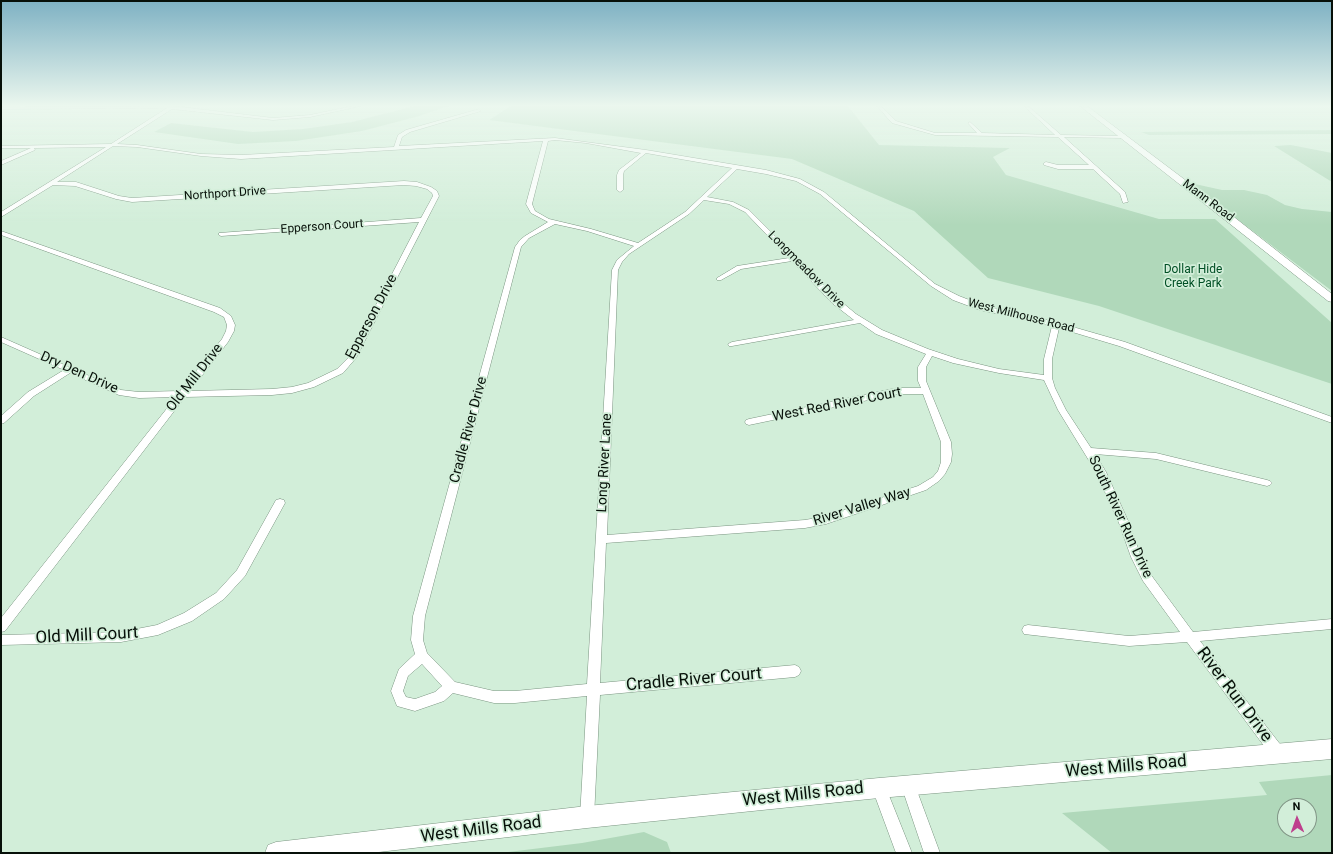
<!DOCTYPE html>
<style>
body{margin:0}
#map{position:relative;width:1333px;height:854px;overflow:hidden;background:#d2eed9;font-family:Roboto,sans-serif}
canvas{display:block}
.frame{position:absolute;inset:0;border:2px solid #071009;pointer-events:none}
.north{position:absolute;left:1277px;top:798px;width:40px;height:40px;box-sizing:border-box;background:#d2eed9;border:1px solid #819586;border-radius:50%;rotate:358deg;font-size:11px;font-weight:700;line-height:16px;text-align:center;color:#071009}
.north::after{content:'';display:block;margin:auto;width:14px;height:18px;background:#be3f8d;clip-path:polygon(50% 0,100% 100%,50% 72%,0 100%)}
</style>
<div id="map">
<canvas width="1333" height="854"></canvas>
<div class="frame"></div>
<div class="north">N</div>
</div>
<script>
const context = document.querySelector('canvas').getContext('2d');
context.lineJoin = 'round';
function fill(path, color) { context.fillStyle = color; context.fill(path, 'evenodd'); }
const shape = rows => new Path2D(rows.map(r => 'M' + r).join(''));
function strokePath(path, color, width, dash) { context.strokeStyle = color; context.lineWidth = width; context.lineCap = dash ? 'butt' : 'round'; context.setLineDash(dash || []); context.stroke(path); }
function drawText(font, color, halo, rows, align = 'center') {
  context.font = font + ' Roboto,sans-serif'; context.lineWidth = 3.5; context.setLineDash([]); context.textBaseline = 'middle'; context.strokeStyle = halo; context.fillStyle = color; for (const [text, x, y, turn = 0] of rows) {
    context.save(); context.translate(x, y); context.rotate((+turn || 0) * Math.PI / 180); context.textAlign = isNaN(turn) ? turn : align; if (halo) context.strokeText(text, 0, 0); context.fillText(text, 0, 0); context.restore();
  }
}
fill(shape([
 [414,106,449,106,416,117,362,131,296,141,238,144,154,132,171,123,253,132,303,129,352,122],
 [511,106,848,106,879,145,1010,148,993,157,1006,175,1159,219,1215,219,1332,323,1332,384,1099,306,988,278,914,211,792,159,489,120],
 [1332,130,1332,134,1149,135,1141,132],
 [1291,145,1332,153,1332,182,1274,146],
 [1195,184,1222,190,1244,190,1267,195,1285,205,1302,209,1332,212,1332,291,1192,185],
 [1332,775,1332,853,1112,853,1062,813,1267,795,1259,782],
 [1285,806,1309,806,1309,830,1285,830],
 [644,832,667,842,671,853,500,853,582,843]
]), '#b0d8ba');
const street = shape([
 [173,106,273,118,310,115,353,106,361,106,310,117,273,120,172,109,117,144,137,145,201,154,241,155,394,147,398,135,406,130,479,109,481,111,410,132,402,137,399,146,555,138,646,150,766,170,800,179,824,192,935,284,959,296,985,306,1059,323,1125,342,1332,417,1332,423,1119,346,1059,328,1052,359,1052,378,1055,388,1066,410,1091,448,1156,453,1267,480,1270,481,1272,483,1270,485,1267,486,1156,459,1095,454,1106,472,1129,523,1141,557,1151,575,1193,632,1332,619,1332,629,1200,641,1283,748,1285,753,1283,758,1278,760,1273,758,1187,642,1129,646,1024,634,1022,630,1024,626,1028,625,1129,636,1180,632,1143,581,1131,557,1119,523,1096,472,1058,410,1044,380,999,373,953,363,932,356,926,367,926,381,951,442,952,454,951,462,945,474,939,481,926,490,826,524,805,528,606,543,600,683,795,665,799,667,801,671,799,675,795,677,600,695,594,817,592,822,587,824,582,822,580,817,587,696,515,703,494,703,453,693,444,701,415,711,397,706,391,691,399,669,415,654,411,640,413,616,515,247,520,240,525,236,548,222,531,213,526,204,543,141,241,159,201,156,137,147,113,146,57,182,76,182,119,196,132,198,404,181,417,182,431,187,437,191,439,196,356,358,343,373,314,387,292,393,272,395,185,397,5,631,1,632,1,618,176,397,139,398,119,395,70,373,34,396,4,423,1,424,1,416,28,392,64,370,1,342,1,337,121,390,139,392,180,391,222,339,226,331,227,325,224,317,214,312,1,235,1,231,220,308,231,316,235,325,234,331,228,342,190,391,272,389,292,387,308,383,337,369,349,357,419,222,221,236,219,235,219,233,421,218,433,196,432,193,427,189,416,186,404,185,132,202,116,199,75,186,53,185,1,217,1,212,106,147,34,148,35,150,1,165,1,161,31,148,1,148,1,146,111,144,167,108,1,109,1,107,173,106],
 [555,140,586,143,641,153,619,170,617,175,617,190,620,192,623,190,623,175,624,171,646,153,732,168,685,212,638,243,591,229,549,219,535,211,532,204,548,141,555,140],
 [737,169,766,174,796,181,820,194,931,286,953,300,980,310,1052,326,1044,359,1044,375,999,369,958,359,928,349,882,330,856,314,838,299,749,210,733,202,707,197,737,169],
 [704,200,729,204,745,212,789,258,737,266,717,278,717,280,721,280,741,269,792,261,832,303,854,320,732,342,728,344,729,346,732,346,860,323,876,334,926,354,918,367,918,381,921,388,897,388,749,419,746,420,745,422,746,424,749,425,897,394,923,394,941,442,941,462,938,471,933,477,918,486,822,517,805,520,607,535,618,270,622,262,629,254,689,214,704,200],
 [555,224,587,231,634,246,617,260,612,270,587,684,515,691,494,691,455,682,427,653,423,640,425,616,521,247,529,238,555,224],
 [422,664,442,686,435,692,415,699,406,697,403,691,408,676,422,664],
 [877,106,881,106,896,121,935,133,977,133,968,123,970,122,982,133,1055,135,1024,106,1028,106,1061,135,1125,136,1125,137,1123,138,1064,137,1125,192,1128,202,1123,203,1120,194,1093,169,1058,169,1044,165,1044,163,1046,162,1058,165,1089,165,1058,137,935,135,892,123,877,106],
 [280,499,284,500,285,503,245,576,224,599,192,621,158,635,121,642,1,645,1,635,121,632,157,625,184,613,216,593,237,570,276,500,280,499],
 [908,778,913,780,940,853,924,853,901,785,903,780,908,778],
 [879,781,884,783,912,853,896,853,872,788,874,783,879,781]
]);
const secondary = shape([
 [1080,106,1087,106,1225,210,1332,294,1332,302,1328,301,1080,106],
 [1332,739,1332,759,879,798,587,828,370,853,265,853,268,845,276,842,587,806,879,778,1332,739]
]);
strokePath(street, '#7a9480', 1);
strokePath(secondary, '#7a9480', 1);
fill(street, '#fff');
fill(secondary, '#fff');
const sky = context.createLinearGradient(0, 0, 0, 225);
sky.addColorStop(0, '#7eb1c3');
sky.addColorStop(0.47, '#ebf7ee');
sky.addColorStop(1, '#ebf7ee00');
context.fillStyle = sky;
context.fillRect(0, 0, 1333, 225);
drawText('12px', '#071009', '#d2eed9', [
 ["Northport Drive",225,194,-4],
 ["Mann Road",1208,201,37],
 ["Epperson Court",322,227,-4],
 ["Longmeadow Drive",806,270,45],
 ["West Milhouse Road",1021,316,14]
]);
drawText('12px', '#004f25', '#d2eed9', [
 ["Dollar Hide",1193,270],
 ["Creek Park",1193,284]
]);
drawText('14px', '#071009', '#d2eed9', [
 ["Epperson Drive",372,317,-62],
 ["Dry Den Drive",79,373,24],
 ["Old Mill Drive",195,378,-52],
 ["West Red River Court",837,405,-11],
 ["Cradle River Drive",469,430,-75],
 ["Long River Lane",605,463,-87],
 ["River Valley Way",862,507,-17],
 ["South River Run Drive",1120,517,65]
]);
drawText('17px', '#071009', '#d2eed9', [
 ["Old Mill Court",87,636,-3],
 ["Cradle River Court",694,680,-5],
 ["River Run Drive",1234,695,53],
 ["West Mills Road",1126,767,-5],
 ["West Mills Road",803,795,-6],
 ["West Mills Road",481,830,-7]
]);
</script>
